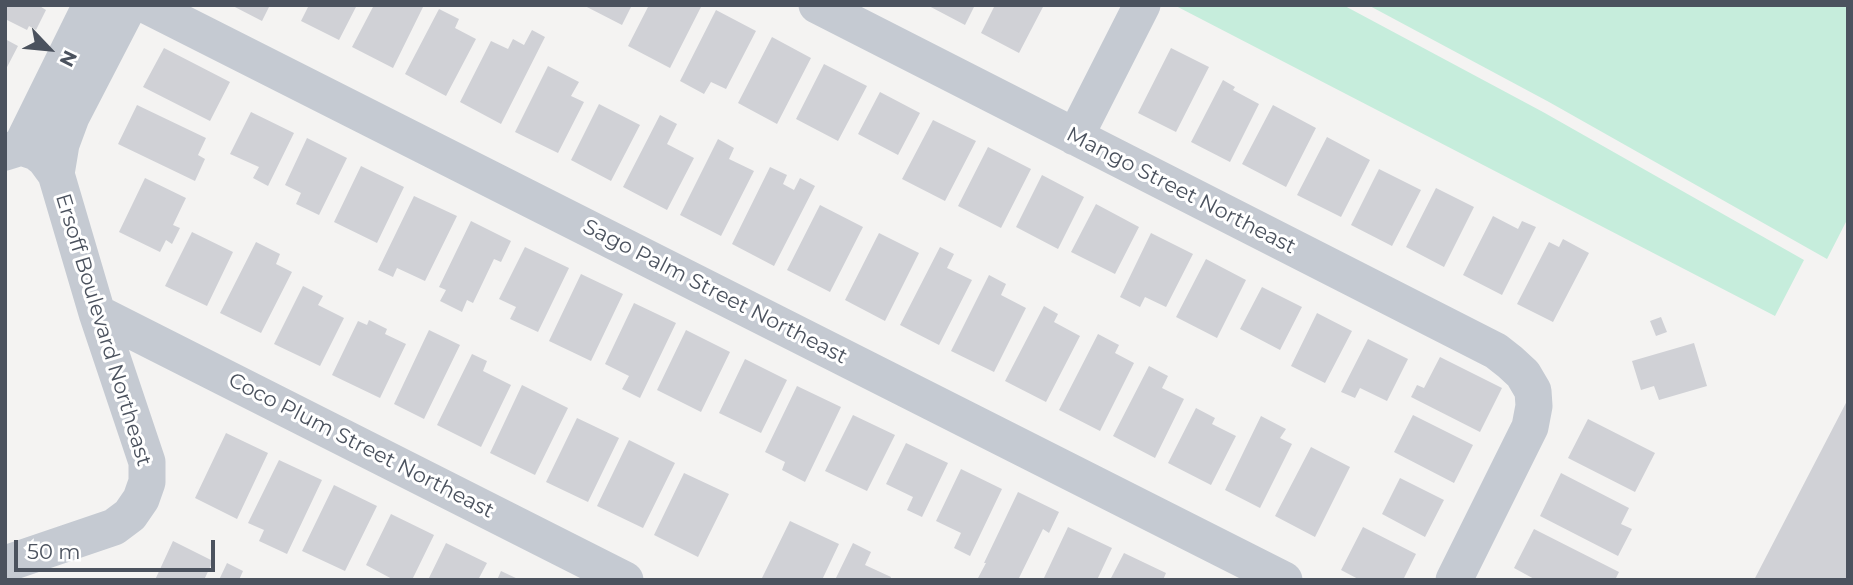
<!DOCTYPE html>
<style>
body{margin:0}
#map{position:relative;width:1853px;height:585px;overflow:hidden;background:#f4f3f2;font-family:Montserrat,sans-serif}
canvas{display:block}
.frame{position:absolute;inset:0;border:7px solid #4b525e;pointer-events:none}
.north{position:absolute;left:14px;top:14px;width:70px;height:70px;-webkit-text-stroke:5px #fff;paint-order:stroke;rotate:116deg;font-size:19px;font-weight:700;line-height:28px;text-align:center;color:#4b525e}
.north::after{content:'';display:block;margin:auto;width:24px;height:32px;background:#4b525e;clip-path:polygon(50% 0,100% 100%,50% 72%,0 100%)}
.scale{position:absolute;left:14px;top:540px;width:201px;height:32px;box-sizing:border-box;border:4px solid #4b525e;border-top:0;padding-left:9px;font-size:21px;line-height:24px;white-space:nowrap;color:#4b525e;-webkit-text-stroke:5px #fff;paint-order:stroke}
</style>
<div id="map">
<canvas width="1853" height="585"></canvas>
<div class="frame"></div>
<div class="north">N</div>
<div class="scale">50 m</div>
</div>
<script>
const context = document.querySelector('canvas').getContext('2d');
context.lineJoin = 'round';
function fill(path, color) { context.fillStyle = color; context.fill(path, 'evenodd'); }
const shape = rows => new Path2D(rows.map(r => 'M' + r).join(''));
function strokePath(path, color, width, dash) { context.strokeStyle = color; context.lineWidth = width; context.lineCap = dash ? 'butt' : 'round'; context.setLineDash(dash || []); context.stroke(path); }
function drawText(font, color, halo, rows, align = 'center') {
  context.font = font + ' Montserrat,sans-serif'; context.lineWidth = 6; context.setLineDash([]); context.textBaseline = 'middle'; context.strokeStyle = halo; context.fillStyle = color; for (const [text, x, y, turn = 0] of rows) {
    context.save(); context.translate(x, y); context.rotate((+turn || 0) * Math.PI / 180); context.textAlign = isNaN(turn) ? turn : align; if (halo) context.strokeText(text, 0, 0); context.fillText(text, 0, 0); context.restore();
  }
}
fill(shape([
 [1174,5,1343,5,1543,112,1804,260,1775,316],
 [1368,5,1848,5,1848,218,1827,259,1549,102]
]), '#c6eddc');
fill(shape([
 [5,5,38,5,46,10,36,30,29,26,27,30,5,19],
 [231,5,270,5,262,21],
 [309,5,357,5,339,40,301,21],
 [374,5,424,5,393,68,352,47],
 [583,5,632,5,622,25],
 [649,5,702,5,670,68,628,46],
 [927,5,975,5,965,25],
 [995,5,1044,5,1019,53,981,33],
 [439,9,459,19,455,28,476,39,446,96,405,74],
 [716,10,756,31,726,89,711,82,704,94,680,81],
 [532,30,545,37,501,124,460,102,491,41,508,49,513,39,524,45],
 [772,37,811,58,777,124,738,103],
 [5,39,18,46,5,71],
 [164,48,230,82,210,121,143,87],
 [1171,48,1209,67,1176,132,1138,113],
 [824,64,867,86,838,141,796,119],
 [548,66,579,82,571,96,584,102,558,153,515,132],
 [1223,80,1235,87,1233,90,1259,104,1230,162,1191,142],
 [880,92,920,113,898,155,858,134],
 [599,104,640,125,611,181,571,160],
 [137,105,206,138,198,155,205,159,195,181,118,144],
 [1273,105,1316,128,1286,187,1242,164],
 [251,112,294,133,268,186,253,178,259,167,230,154],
 [660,115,677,124,667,144,694,158,667,210,623,187],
 [933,120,976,141,945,201,902,179],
 [1327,137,1370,160,1341,217,1297,195],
 [307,138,347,158,319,215,296,204,301,193,285,185],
 [718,139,734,148,729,159,754,171,721,236,680,215],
 [988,147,1031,169,1001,228,958,206],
 [361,166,404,187,377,243,334,222],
 [770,167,787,175,783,184,794,190,800,178,815,186,774,266,732,244],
 [1379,169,1421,190,1392,246,1351,225],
 [1042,175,1084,197,1058,249,1016,227],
 [145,178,186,198,173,225,180,228,172,244,166,240,160,252,119,232],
 [1436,188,1474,207,1444,267,1406,247],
 [414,196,457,216,425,281,397,268,393,277,378,270],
 [1096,204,1139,227,1115,274,1071,252],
 [820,205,863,227,830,292,787,270],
 [1493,216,1518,229,1522,221,1536,227,1502,295,1463,275],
 [471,221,511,241,501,262,494,259,473,303,467,300,462,312,440,301,446,290,439,287],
 [192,232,233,252,207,306,165,286],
 [879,233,919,253,885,321,845,300],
 [1151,233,1193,254,1166,307,1145,297,1140,307,1120,297],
 [1563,239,1589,253,1553,322,1517,304,1549,242,1559,247],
 [256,242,280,254,276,264,292,272,261,333,220,313],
 [525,247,569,268,538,332,510,319,516,307,499,299],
 [940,247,954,254,947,268,972,280,939,345,900,325],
 [1206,259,1246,280,1217,338,1176,317],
 [581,274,623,294,591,361,549,341],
 [989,275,1006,284,1001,295,1026,308,994,372,951,351],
 [303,286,323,296,318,305,344,318,320,366,274,344],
 [1262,287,1302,307,1280,350,1240,329],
 [634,303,676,323,640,398,622,389,629,376,605,364],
 [1044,306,1058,314,1054,322,1080,336,1046,402,1005,381],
 [1317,313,1352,331,1325,383,1291,366],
 [1661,317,1667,332,1656,336,1650,321],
 [369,320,387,329,385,334,406,344,380,398,332,375,358,321,367,325],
 [429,330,460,345,424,419,394,404],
 [686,330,730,352,701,412,657,390],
 [1098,334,1119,345,1115,353,1134,363,1100,431,1059,410],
 [1368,339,1408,359,1387,401,1360,388,1355,398,1341,392],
 [1694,343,1707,386,1659,400,1654,386,1641,390,1632,361],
 [472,354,487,361,483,371,511,385,481,447,437,425],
 [1440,357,1502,388,1480,432,1411,397,1417,385,1424,388],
 [745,359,787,380,761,433,719,413],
 [1149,366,1168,376,1162,388,1184,399,1155,458,1113,436],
 [522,385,568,408,535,475,490,453],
 [797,386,841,407,805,482,782,470,785,462,765,452],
 [1848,399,1848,580,1754,580],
 [1196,408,1215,418,1212,424,1236,436,1211,485,1168,463],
 [853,415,895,435,867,491,825,471],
 [1413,415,1473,445,1454,483,1394,452],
 [1261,416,1286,429,1280,438,1292,444,1260,508,1225,490],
 [577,418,619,438,588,502,546,482],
 [1588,419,1655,453,1635,492,1568,458],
 [226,433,268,453,237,519,195,498],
 [629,440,675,463,643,528,597,506],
 [906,443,948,463,922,517,907,510,913,497,886,484],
 [1311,447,1350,467,1315,537,1275,516],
 [279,460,322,480,287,554,259,541,264,530,248,523],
 [961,469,1002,489,970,556,954,548,961,533,936,521],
 [684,473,729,494,698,557,654,535],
 [1561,473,1629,508,1621,524,1632,529,1618,556,1540,516],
 [1400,478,1444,500,1425,537,1382,514],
 [334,485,377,506,345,571,302,551],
 [1018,492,1059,512,1049,533,1043,529,1019,578,1023,580,982,580,978,578,986,563,984,563],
 [391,514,434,535,412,580,394,580,366,565],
 [790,521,839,544,822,580,761,580],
 [1068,527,1112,548,1097,580,1043,580],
 [1363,527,1416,554,1403,580,1360,580,1341,570],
 [1534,529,1619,572,1615,580,1536,580,1514,568],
 [173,541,213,561,204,580,155,580],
 [446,543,487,563,478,580,428,580],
 [853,543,871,552,865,565,891,577,890,580,835,580],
 [1124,553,1166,573,1163,580,1110,580],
 [227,563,243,571,239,580,219,580],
 [501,571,520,580,497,580]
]), '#d0d1d6');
strokePath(shape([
 [146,5,1284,580],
 [817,5,1496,351,1510,362,1523,374,1533,391,1534,406,1530,427,1454,580],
 [1075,137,1142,5],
 [21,147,91,5],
 [5,152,21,147,36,152,45,159,56,174,97,313,147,462,147,482,141,499,130,515,114,527,5,564],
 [56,174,61,144,71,117,129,5],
 [97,313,625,580]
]), '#c5cad2', 37);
drawText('21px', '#4b525e', '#fff', [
 ["Mango Street Northeast",1181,191,27],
 ["Sago Palm Street Northeast",715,292,27],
 ["Ersoff Boulevard Northeast",103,330,73],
 ["Coco Plum Street Northeast",361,446,27]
]);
</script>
